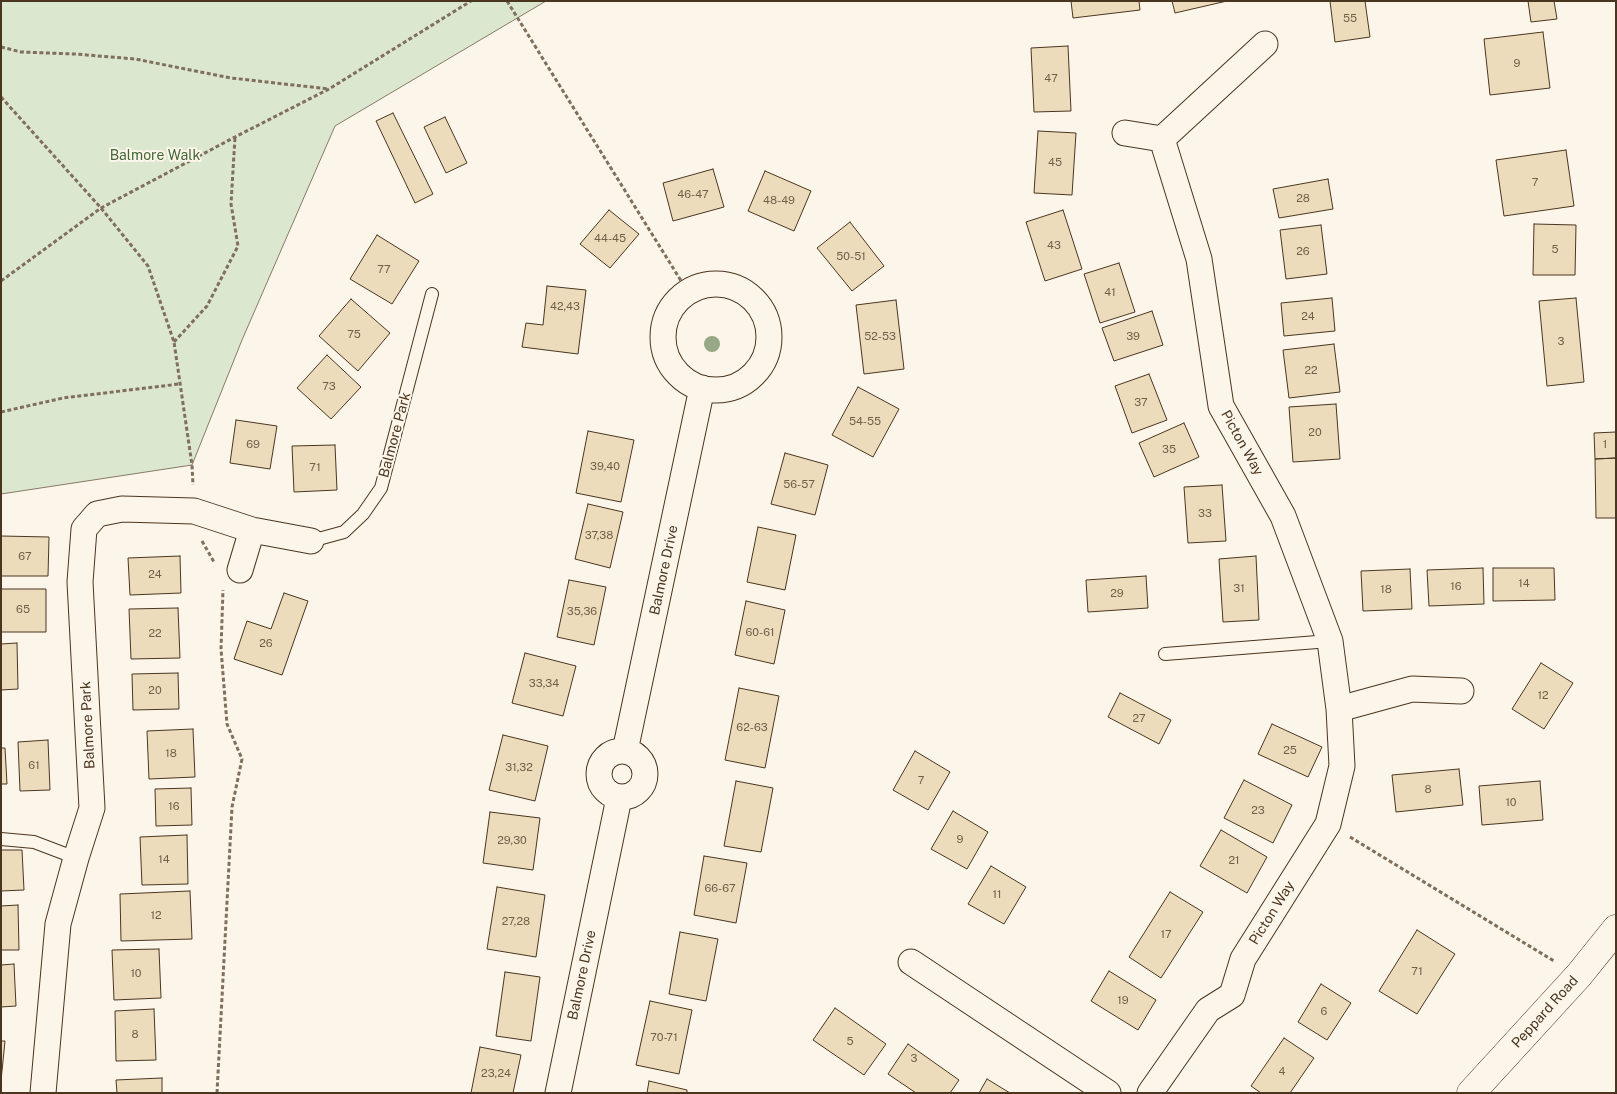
<!DOCTYPE html>
<style>
body{margin:0}
#map{position:relative;width:1617px;height:1094px;overflow:hidden;background:#fbf6e9;font-family:"Public Sans",sans-serif}
canvas{display:block}
.frame{position:absolute;inset:0;border:2px solid #4a3520;pointer-events:none}
</style>
<div id="map">
<canvas width="1617" height="1094"></canvas>
<div class="frame"></div>
</div>
<script>
const context = document.querySelector('canvas').getContext('2d');
context.lineJoin = 'round';
function fill(path, color) { context.fillStyle = color; context.fill(path, 'evenodd'); }
const shape = rows => new Path2D(rows.map(r => 'M' + r).join(''));
function strokePath(path, color, width, dash) { context.strokeStyle = color; context.lineWidth = width; context.lineCap = dash ? 'butt' : 'round'; context.setLineDash(dash || []); context.stroke(path); }
function drawText(font, color, halo, rows, align = 'center') {
  context.font = font + ' "Public Sans",sans-serif'; context.lineWidth = 4; context.setLineDash([]); context.textBaseline = 'middle'; context.strokeStyle = halo; context.fillStyle = color; for (const [text, x, y, turn = 0] of rows) {
    context.save(); context.translate(x, y); context.rotate((+turn || 0) * Math.PI / 180); context.textAlign = isNaN(turn) ? turn : align; if (halo) context.strokeText(text, 0, 0); context.fillText(text, 0, 0); context.restore();
  }
}
const green = shape([
 [1,1,546,1,335,126,242,340,192,465,1,494,1,1]
]);
fill(green, '#dce7d0');
strokePath(green, '#887966', 1);
const building = shape([
 [1071,1,1139,1,1140,10,1073,18,1071,1],
 [1172,1,1227,1,1175,13,1172,1],
 [1330,1,1365,1,1370,37,1335,42,1330,1],
 [1528,1,1554,1,1557,19,1531,22,1528,1],
 [1543,32,1550,88,1490,95,1484,39,1543,32],
 [1068,46,1071,111,1034,112,1031,48,1068,46],
 [393,113,433,194,415,203,376,121,393,113],
 [445,117,467,163,446,173,424,127,445,117],
 [1038,131,1076,133,1072,195,1034,193,1038,131],
 [1566,150,1574,206,1504,216,1496,160,1566,150],
 [713,169,724,207,673,221,663,183,713,169],
 [765,171,811,191,794,231,748,211,765,171],
 [1328,179,1333,209,1279,218,1273,189,1328,179],
 [609,210,639,234,610,268,580,244,609,210],
 [1063,210,1082,269,1045,281,1026,222,1063,210],
 [850,222,884,266,852,291,817,248,850,222],
 [1534,224,1576,225,1575,275,1533,275,1534,224],
 [1321,225,1327,274,1286,279,1280,230,1321,225],
 [377,235,419,261,392,304,350,279,377,235],
 [1119,263,1135,312,1100,323,1084,274,1119,263],
 [547,286,586,290,578,354,522,347,526,323,543,325,547,286],
 [1332,298,1335,331,1284,336,1281,303,1332,298],
 [1576,298,1584,382,1547,386,1539,301,1576,298],
 [351,299,390,333,358,371,319,336,351,299],
 [896,300,904,369,864,374,856,305,896,300],
 [1152,311,1163,345,1114,361,1102,328,1152,311],
 [1334,344,1340,392,1289,398,1283,350,1334,344],
 [327,355,361,387,331,419,297,388,327,355],
 [1149,374,1167,420,1132,433,1115,386,1149,374],
 [858,387,899,409,873,457,832,435,858,387],
 [1336,404,1340,459,1293,462,1289,407,1336,404],
 [236,420,277,426,270,469,230,463,236,420],
 [1184,423,1199,457,1154,477,1139,443,1184,423],
 [588,431,634,440,621,502,576,493,588,431],
 [1616,432,1616,458,1595,459,1594,433,1616,432],
 [335,445,337,490,294,492,292,446,335,445],
 [785,453,828,465,815,515,771,504,785,453],
 [1616,458,1616,518,1596,518,1595,459,1616,458],
 [1222,485,1226,541,1188,543,1184,487,1222,485],
 [588,504,623,512,610,568,575,559,588,504],
 [758,527,796,535,785,590,747,582,758,527],
 [1,536,49,537,48,576,1,576,1,536],
 [180,556,181,593,130,595,128,558,180,556],
 [1256,556,1259,620,1223,622,1219,559,1256,556],
 [1483,568,1484,604,1429,606,1427,570,1483,568],
 [1493,568,1554,568,1555,600,1493,601,1493,568],
 [1410,569,1412,609,1363,611,1361,571,1410,569],
 [1146,576,1148,608,1088,612,1086,580,1146,576],
 [569,580,606,587,594,645,557,637,569,580],
 [1,589,46,589,46,632,1,632,1,589],
 [284,593,308,601,282,675,234,659,247,621,271,629,284,593],
 [746,601,785,610,774,664,735,655,746,601],
 [178,608,180,658,131,659,129,609,178,608],
 [17,643,18,689,1,690,1,644,17,643],
 [525,653,576,666,563,716,512,703,525,653],
 [1541,663,1573,683,1544,729,1512,709,1541,663],
 [178,673,179,709,133,710,132,674,178,673],
 [739,688,779,696,765,768,725,760,739,688],
 [1120,693,1171,720,1159,744,1108,717,1120,693],
 [1272,724,1322,747,1308,777,1258,754,1272,724],
 [193,729,195,777,149,779,147,731,193,729],
 [503,735,548,746,535,801,489,790,503,735],
 [48,740,50,790,20,791,18,742,48,740],
 [1,748,5,748,7,784,1,784,1,748],
 [915,751,950,772,928,810,893,790,915,751],
 [1459,769,1463,805,1396,812,1392,775,1459,769],
 [1244,780,1292,805,1273,843,1224,818,1244,780],
 [736,781,773,788,761,852,724,846,736,781],
 [1540,781,1543,820,1482,825,1479,786,1540,781],
 [191,788,192,825,156,826,155,789,191,788],
 [953,811,988,832,967,869,931,849,953,811],
 [490,812,540,818,533,870,483,863,490,812],
 [1221,830,1267,857,1247,893,1200,866,1221,830],
 [187,835,188,884,142,885,140,837,187,835],
 [1,850,22,850,24,890,1,891,1,850],
 [704,856,747,863,736,923,694,915,704,856],
 [991,866,1026,887,1004,924,968,904,991,866],
 [497,887,545,895,536,957,487,949,497,887],
 [190,891,192,939,121,941,120,894,190,891],
 [1170,892,1203,912,1161,978,1129,957,1170,892],
 [18,905,19,950,1,950,1,906,18,905],
 [1417,930,1455,954,1417,1014,1379,991,1417,930],
 [680,932,718,939,706,1001,669,994,680,932],
 [159,949,161,998,114,1000,112,950,159,949],
 [14,964,16,1006,1,1007,1,965,14,964],
 [1109,971,1156,1000,1138,1030,1091,1001,1109,971],
 [505,972,540,977,531,1041,496,1036,505,972],
 [1321,984,1351,1003,1327,1040,1298,1022,1321,984],
 [650,1001,692,1010,679,1074,636,1065,650,1001],
 [835,1008,886,1044,864,1075,813,1040,835,1008],
 [154,1009,156,1060,116,1061,115,1011,154,1009],
 [1284,1038,1314,1058,1290,1093,1261,1093,1251,1086,1284,1038],
 [1,1041,5,1041,1,1081,1,1041],
 [908,1044,959,1080,950,1093,916,1093,888,1074,908,1044],
 [480,1047,521,1055,513,1093,471,1093,480,1047],
 [162,1078,162,1093,117,1093,116,1080,162,1078],
 [987,1079,1010,1093,979,1093,987,1079],
 [649,1081,687,1090,687,1093,647,1093,649,1081]
]);
fill(building, '#ecdcbc');
strokePath(building, '#4a3520', 1);
const lane = shape([
 [311,541,344,532,363,514,381,488,432,294],
 [1165,654,1330,641],
 [1,839,34,842,76,858]
]);
const street = shape([
 [1125,133,1162,139],
 '663 337a53 53 0 1 1 106 0a53 53 0 1 1-106 0Z',
 [240,570,252,530],
 [1339,709,1412,689,1461,691],
 '599 774a23 23 0 1 1 46 0a23 23 0 1 1-46 0Z',
 [625,751,702,388],
 [911,962,1108,1093],
 [43,1093,58,924,76,858,92,808,80,582,84,529,97,514,122,509,194,511,252,530,311,541],
 [558,1093,619,798],
 [1150,1093,1208,1010,1232,995,1243,959,1328,824,1342,766,1339,709,1330,641,1283,516,1221,406,1199,259,1162,139,1265,44]
]);
const secondary = shape([
 [1471,1093,1579,975,1616,929]
]);
strokePath(lane, '#4a3520', 14);
strokePath(street, '#4a3520', 27);
strokePath(secondary, '#4a3520', 29);
strokePath(shape([
 [507,1,688,292],
 [1,47,21,52,75,54,135,59,231,78,329,89],
 [1,97,101,208,148,266,174,342,192,465,193,485],
 [1,281,101,208,235,137,329,89,471,1],
 [174,342,207,306,238,246,231,204,235,137],
 [1,412,63,398,179,384],
 [202,541,214,562],
 [1350,837,1554,961],
 [217,1093,232,807,242,759,227,724,221,649,223,590]
]), '#7f6f5c', 3, [4, 2.5]);
strokePath(lane, '#fbf6e9', 12);
strokePath(street, '#fbf6e9', 25);
strokePath(secondary, '#fbf6e9', 28);
context.fillStyle = '#96a887';
for (const [x, y] of [
 [712,344]
]) { context.beginPath(); context.arc(x, y, 8, 0, 2 * Math.PI); context.fill(); }
drawText('11px', '#725f47', null, [
 ["55",1350,19],
 ["9",1517,64],
 ["47",1051,79],
 ["45",1055,163],
 ["7",1535,183],
 ["46-47",693,195],
 ["28",1303,199],
 ["48-49",779,201],
 ["44-45",610,239],
 ["43",1054,246],
 ["5",1555,250],
 ["26",1303,252],
 ["50-51",851,257],
 ["77",384,270],
 ["41",1110,293],
 ["42,43",565,307],
 ["24",1308,317],
 ["75",354,335],
 ["52-53",880,337],
 ["39",1133,337],
 ["3",1561,342],
 ["22",1311,371],
 ["73",329,387],
 ["37",1141,403],
 ["54-55",865,422],
 ["20",1315,433],
 ["69",253,445],
 ["1",1605,445],
 ["35",1169,450],
 ["39,40",605,467],
 ["71",315,468],
 ["56-57",799,485],
 ["33",1205,514],
 ["37,38",599,536],
 ["67",25,557],
 ["24",155,575],
 ["14",1524,584],
 ["16",1456,587],
 ["31",1239,589],
 ["18",1386,590],
 ["29",1117,594],
 ["65",23,610],
 ["35,36",582,612],
 ["60-61",760,633],
 ["22",155,634],
 ["26",266,644],
 ["33,34",544,684],
 ["20",155,691],
 ["12",1543,696],
 ["27",1139,719],
 ["62-63",752,728],
 ["25",1290,751],
 ["18",171,754],
 ["61",34,766],
 ["31,32",519,768],
 ["7",921,781],
 ["8",1428,790],
 ["10",1511,803],
 ["16",174,807],
 ["23",1258,811],
 ["9",960,840],
 ["29,30",512,841],
 ["14",164,860],
 ["21",1234,861],
 ["66-67",720,889],
 ["11",997,895],
 ["12",156,916],
 ["27,28",516,922],
 ["17",1166,935],
 ["71",1417,972],
 ["10",136,974],
 ["19",1123,1001],
 ["6",1324,1012],
 ["8",135,1035],
 ["70-71",664,1038],
 ["5",850,1042],
 ["3",914,1059],
 ["4",1282,1072],
 ["23,24",496,1074]
]);
drawText('14px', '#436837', '#fbf6e9', [
 ["Balmore Walk",155,156]
]);
drawText('14px', '#4a3520', '#fbf6e9', [
 ["Balmore Park",395,435,-75],
 ["Picton Way",1242,443,61],
 ["Balmore Drive",664,570,-78],
 ["Balmore Park",88,725,-93],
 ["Picton Way",1272,913,-58],
 ["Balmore Drive",582,975,-78],
 ["Peppard Road",1545,1012,-48]
]);
</script>
